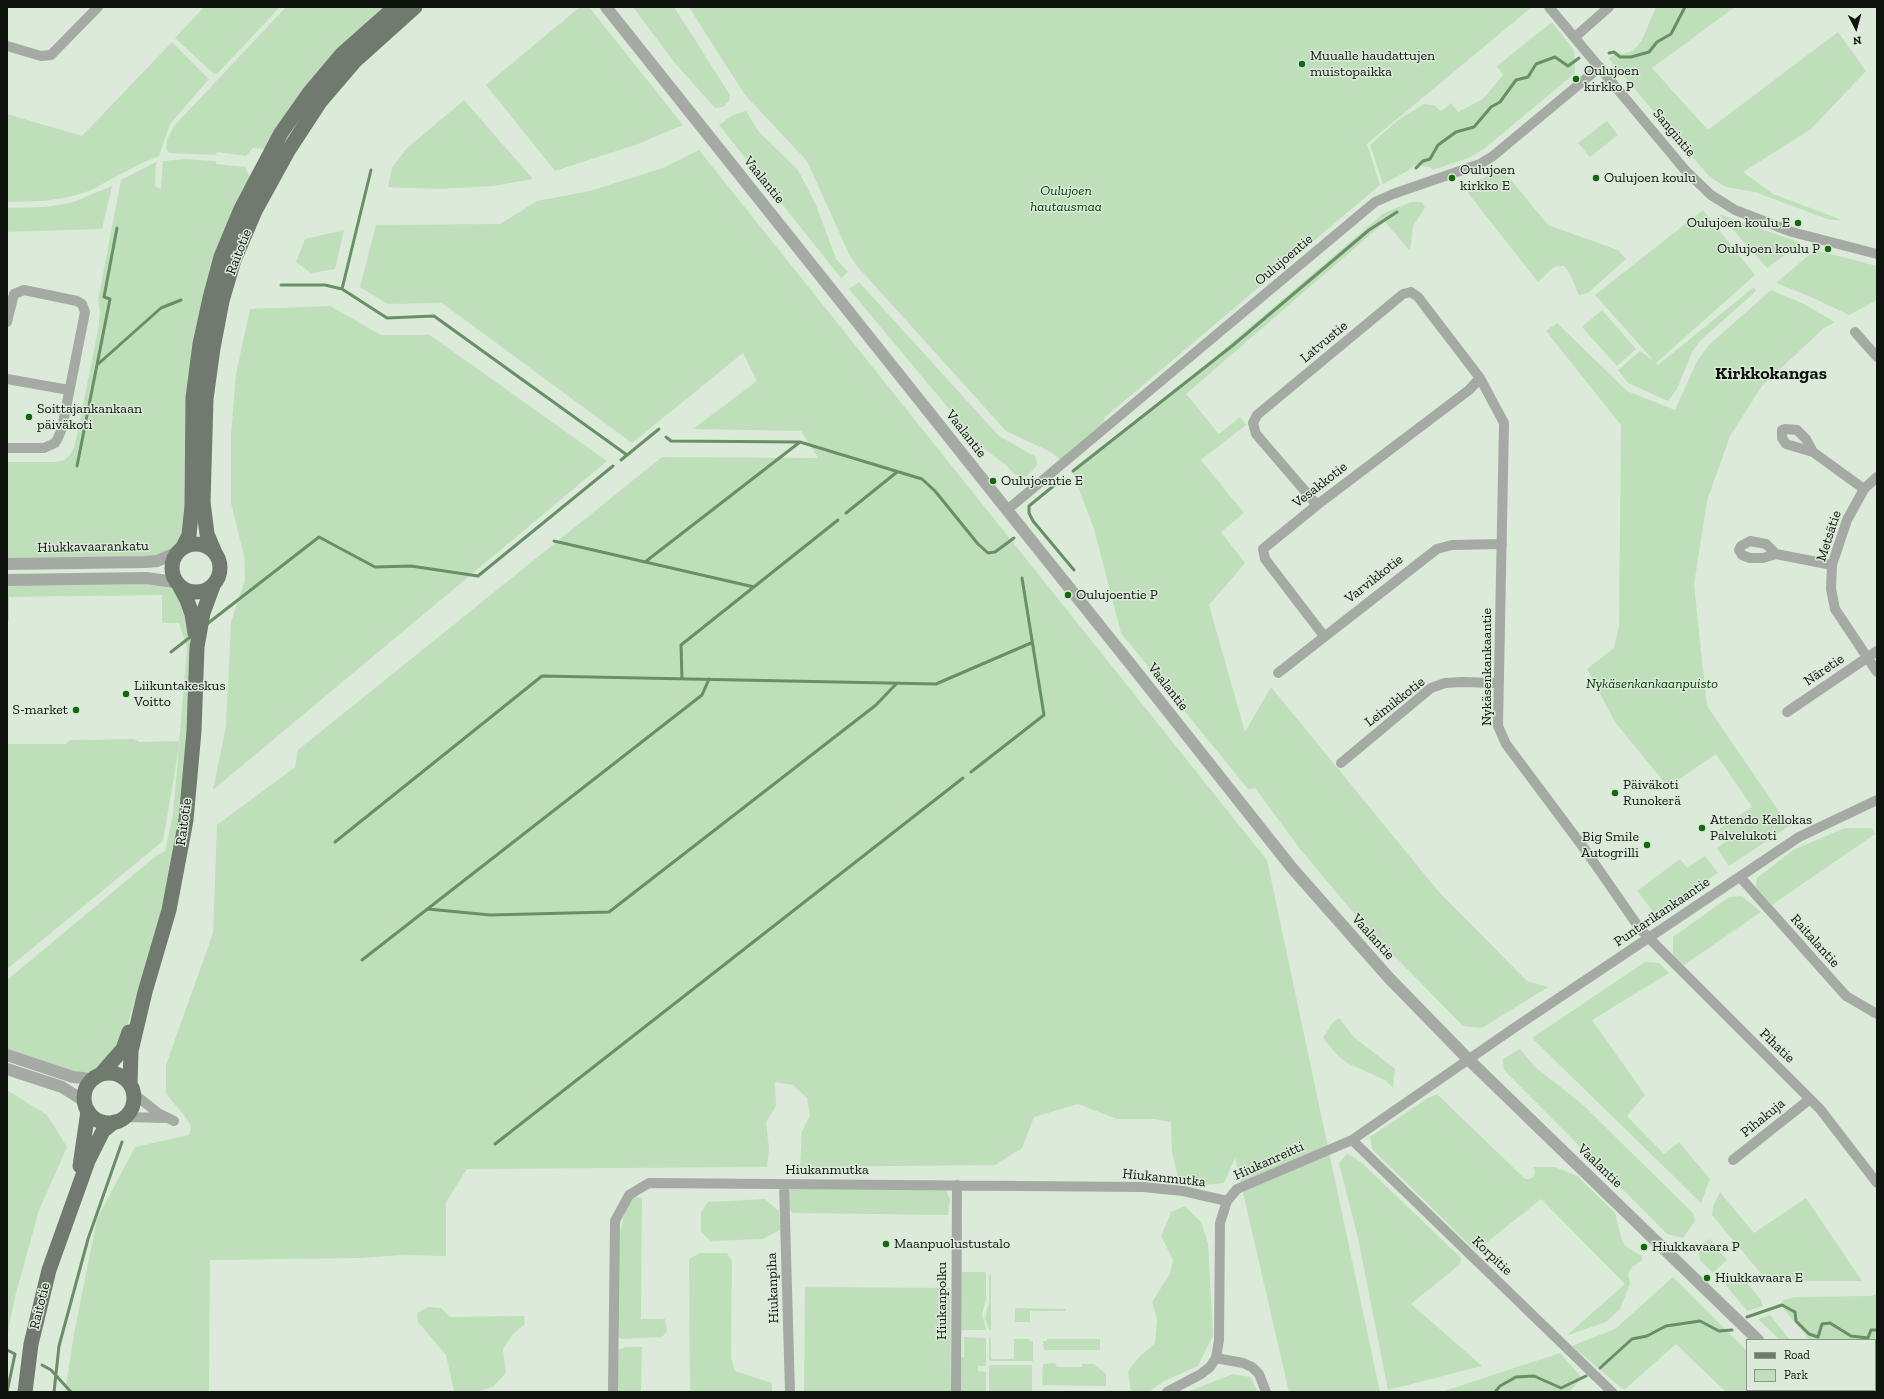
<!DOCTYPE html>
<meta charset="utf-8">
<style>
body{margin:0}
#map{position:relative;width:1884px;height:1399px;overflow:hidden;background:#dceada;font-family:"Zilla Slab",serif}
canvas{display:block}
.frame{position:absolute;inset:0;border:8px solid #0e130e;pointer-events:none}
.legend{position:absolute;left:1746px;top:1339px;width:130px;height:52px;box-sizing:border-box;background:#dceada;border:1px solid #8a9488;margin:0;padding:5px 7px;list-style:none;font-size:12px;color:#0e130e}
.legend li{display:flex;align-items:center;gap:8px;height:20px}
.legend b{width:20px;border:1px solid #8a9488}
.north{position:absolute;left:1836px;top:8px;width:40px;height:40px;-webkit-text-stroke:3px #dceada;paint-order:stroke;rotate:174deg;font-size:11px;font-weight:700;line-height:16px;text-align:center;color:#0e130e}
.north::after{content:'';display:block;margin:auto;width:14px;height:18px;background:#0e130e;clip-path:polygon(50% 0,100% 100%,50% 72%,0 100%)}
</style>
<div id="map">
<canvas width="1884" height="1399"></canvas>
<div class="frame"></div>
<ul class="legend">
<li><b style="height:5px;background:#707a6e"></b>Road</li>
<li><b style="height:11px;background:#bfdfbb"></b>Park</li>
</ul>
<div class="north">N</div>
</div>
<script>
const context = document.querySelector('canvas').getContext('2d');
context.lineJoin = 'round';
function fill(path, color) { context.fillStyle = color; context.fill(path, 'evenodd'); }
const shape = rows => new Path2D(rows.map(r => 'M' + r).join(''));
function strokePath(path, color, width, dash) { context.strokeStyle = color; context.lineWidth = width; context.lineCap = dash ? 'butt' : 'round'; context.setLineDash(dash || []); context.stroke(path); }
function drawText(font, color, halo, rows, align = 'center') {
  context.font = font + ' "Zilla Slab",serif'; context.lineWidth = 3; context.setLineDash([]); context.textBaseline = 'middle'; context.strokeStyle = halo; context.fillStyle = color; for (const [text, x, y, turn = 0] of rows) {
    context.save(); context.translate(x, y); context.rotate((+turn || 0) * Math.PI / 180); context.textAlign = isNaN(turn) ? turn : align; if (halo) context.strokeText(text, 0, 0); context.fillText(text, 0, 0); context.restore();
  }
}
fill(shape([
 [204,7,280,7,217,74,213,73,175,38],
 [286,7,389,7,268,149,253,148,246,156,217,152,216,155,169,153,166,148,167,140,174,126],
 [580,7,589,7,683,125,638,144,555,171,486,85],
 [633,7,674,7,730,95,729,101,723,107,715,108,674,62],
 [689,7,1532,7,1367,144,1380,185,1104,418,1105,422,1061,460,1051,452,1006,431,857,266,849,254,807,161,745,95],
 [1656,7,1735,7,1652,68,1708,130,1838,32,1866,71,1811,129,1743,172,1773,194,1842,220,1830,220,1755,192,1726,187,1710,177,1695,160,1609,59,1616,52,1624,54,1634,50,1642,40],
 [1552,22,1574,50,1575,73,1484,149,1471,157,1433,170,1430,167,1414,165,1409,170,1383,184,1370,145,1398,120,1424,104,1434,105,1441,111,1451,103,1458,112,1483,99,1503,75,1497,66],
 [172,42,209,79,170,124,159,156,138,165,89,191,69,197,44,201,7,202,7,114,82,136],
 [464,100,533,179,493,186,441,189,388,187,392,168,406,149],
 [746,111,759,132,798,170,816,205,836,259,848,272,841,278,719,125,733,115],
 [1607,121,1618,135,1590,157,1578,143],
 [699,150,1267,860,1380,1392,1289,1392,1235,1158,1224,1183,1197,1186,1178,1178,1172,1152,1171,1122,1154,1119,1117,1119,1078,1104,1034,1117,1022,1148,995,1165,800,1167,802,1131,810,1116,807,1098,793,1085,775,1082,776,1106,766,1122,769,1149,767,1167,467,1169,446,1202,446,1256,402,1255,361,1258,210,1260,209,1392,65,1392,74,1334,97,1219,135,1147,189,1135,191,1126,184,1115,166,1094,166,1065,213,933,217,825,295,767,298,750,662,457,818,458,801,431,693,429,757,381,743,353,632,443,442,303,387,304,360,287,376,225,500,224,537,201,590,191,663,168],
 [184,159,216,161,216,164,245,167,249,176,252,176,187,521,176,550,144,559,7,561,7,462,56,462,64,460,70,455,75,445,99,325,100,310,98,300,121,180,156,162,155,186,161,189,163,161],
 [1497,172,1508,176,1548,225,1618,250,1626,259,1588,293,1579,295,1569,272,1564,266,1554,267,1538,282,1468,193,1476,181],
 [112,186,102,229,7,232,7,208,44,207,71,203],
 [1411,202,1422,202,1425,208,1413,226,1410,251,1385,222,1186,394,1219,434,1240,417,1246,425,1201,460,1244,513,1221,532,1245,563,1209,605,1245,732,1271,687,1439,892,1527,981,1548,987,1482,1028,1463,1026,1363,924,1300,849,1255,788,1248,789,1121,633,1094,529,1072,471,1175,391,1384,213],
 [1703,210,1755,275,1656,363,1658,365,1754,287,1756,291,1700,341,1692,352,1677,389,1668,401,1628,383,1618,370,1640,351,1654,361,1595,295],
 [1719,214,1801,243,1767,268],
 [344,230,335,269,311,273,296,262,305,239],
 [1815,250,1877,266,1877,300,1849,315,1811,297,1776,283],
 [859,282,999,436,1036,457,1037,465,1026,477,1014,474,1006,465,979,445,849,289],
 [1771,290,1804,304,1835,322,1824,328,1762,386,1730,436,1707,501,1694,585,1707,706,1789,826,1729,866,1717,848,1727,841,1719,829,1752,807,1716,754,1668,787,1615,722,1587,669,1614,648,1619,626,1621,425,1546,331,1557,323,1627,391,1675,410,1697,361,1709,345],
 [330,306,381,335,430,335,607,461,213,790,226,726,231,622,245,580,244,556,231,503,231,435,236,374,250,309],
 [1602,310,1636,349,1617,366,1582,327],
 [144,581,175,588,190,617,191,647,187,731,180,819,161,913,125,1033,100,1069,94,1072,74,1072,7,1051,7,980,156,856,165,851,173,815,176,781,187,648,179,623,162,623,162,595,9,597,9,622,7,618,7,583],
 [134,739,139,742,180,741,163,841,7,969,7,744,66,744,70,740],
 [1845,828,1872,828,1875,834,1772,905,1756,887,1757,878,1793,850],
 [1705,856,1718,873,1655,914,1637,891,1680,859,1687,868],
 [1742,896,1761,912,1684,965,1673,955,1673,937,1729,897],
 [1645,962,1659,963,1669,973,1592,1020,1645,1095,1627,1116,1664,1154,1679,1142,1710,1179,1701,1203,1532,1038],
 [1339,1018,1355,1038,1395,1069,1393,1088,1385,1080,1349,1064,1338,1056,1323,1038,1333,1022],
 [1520,1049,1535,1067,1582,1104,1693,1213,1695,1221,1683,1238,1667,1234,1504,1070,1503,1059],
 [7,1090,47,1115,67,1147,39,1210,15,1297,7,1336],
 [1437,1094,1525,1179,1530,1179,1534,1176,1535,1171,1533,1167,1555,1167,1577,1176,1615,1213,1621,1237,1625,1246,1642,1256,1642,1260,1632,1267,1628,1274,1630,1284,1620,1309,1606,1322,1566,1336,1625,1284,1541,1199,1476,1251,1372,1149,1370,1137,1428,1098],
 [1347,1154,1361,1162,1461,1258,1460,1264,1411,1304,1482,1366,1388,1390,1358,1238,1339,1163],
 [791,1189,946,1190,950,1199,948,1215,793,1213,788,1209,788,1193],
 [1720,1192,1754,1233,1806,1198,1862,1281,1778,1281,1764,1277,1712,1215,1713,1206],
 [636,1197,642,1198,641,1319,665,1319,667,1331,662,1337,622,1339,617,1336,619,1238,625,1211,632,1199],
 [765,1199,779,1211,780,1230,763,1239,711,1241,701,1232,701,1212,708,1202],
 [1185,1206,1201,1222,1208,1243,1213,1335,1198,1366,1164,1381,1149,1392,1131,1392,1128,1371,1140,1356,1155,1343,1157,1319,1152,1302,1170,1274,1173,1260,1161,1236,1171,1212],
 [1710,1239,1727,1260,1713,1273,1700,1260,1697,1247],
 [700,1253,727,1253,732,1261,731,1358,735,1371,772,1383,772,1392,690,1392,689,1259],
 [962,1272,985,1272,986,1274,986,1300,982,1314,986,1330,961,1330,960,1276],
 [991,1273,991,1330,989,1330,985,1318,989,1302,989,1276],
 [1673,1277,1747,1351,1747,1390,1786,1390,1788,1392,1726,1392,1676,1344,1624,1390,1572,1346,1615,1329],
 [1733,1277,1743,1279,1760,1298,1763,1306,1747,1311,1725,1284],
 [805,1287,950,1288,951,1392,804,1392],
 [1877,1294,1877,1391,1875,1389,1875,1340,1810,1340,1784,1310,1782,1301,1794,1297,1870,1296],
 [429,1307,441,1308,450,1317,524,1316,525,1324,513,1334,503,1349,506,1373,493,1387,476,1392,454,1391,446,1355,418,1322,417,1313],
 [1015,1308,1066,1309,1065,1311,1030,1311,1030,1322,1015,1322],
 [1770,1315,1790,1340,1780,1340,1758,1319],
 [964,1337,986,1338,986,1366,978,1366,978,1371,986,1372,986,1392,959,1392,961,1357,964,1357],
 [989,1337,991,1338,991,1359,1014,1359,1014,1339,1029,1339,1029,1341,1033,1341,1033,1361,991,1361,989,1360],
 [1047,1339,1100,1339,1100,1350,1044,1350,1043,1341,1047,1341],
 [626,1347,642,1347,641,1392,617,1392,618,1350],
 [1560,1353,1582,1378,1569,1392,1441,1392],
 [1055,1363,1057,1367,1082,1367,1082,1364,1094,1364,1106,1374,1106,1386,1042,1385,1043,1364],
 [991,1365,1032,1365,1032,1392,989,1392,989,1367],
 [1233,1374,1250,1377,1258,1392,1187,1392]
]), '#bfdfbb');
strokePath(shape([
 [1609,53,1614,52,1620,57,1631,57,1649,52,1657,42,1671,34,1685,7],
 [1416,168,1423,161,1430,159,1438,145,1456,132,1474,127,1491,107,1500,102,1516,80,1528,77,1536,64,1555,57,1568,66,1579,58],
 [281,285,325,285,342,289,387,318,434,316,627,455],
 [342,289,371,170],
 [97,365,161,308,181,300],
 [666,437,671,441,800,442,922,479,935,491,978,544,988,553,995,552,1014,538],
 [621,460,659,429],
 [77,466,110,299,104,297,117,228],
 [1073,471,1232,346,1369,230,1397,212],
 [1062,479,1029,506,1029,513,1033,521,1074,570],
 [846,513,897,472],
 [554,541,754,587],
 [645,562,800,442],
 [207,624,319,537,375,567,411,566,478,576,613,466],
 [171,652,189,638],
 [682,679,681,645,838,520],
 [971,772,1044,715,1022,578],
 [335,842,542,676,936,684,1031,643],
 [428,909,490,915,609,912,876,705,897,683],
 [362,960,702,695,709,679],
 [495,1144,963,778],
 [1747,1317,1782,1305,1795,1312,1796,1321,1809,1334,1818,1337,1822,1324,1830,1323,1851,1336,1868,1338,1871,1330,1877,1330],
 [7,1350,15,1354,7,1392],
 [42,1365,51,1370,71,1392],
 [1600,1368,1632,1339,1647,1336,1666,1326,1700,1321,1719,1331,1732,1330],
 [54,1392,59,1346,88,1239,122,1142],
 [1495,1392,1500,1386,1516,1377,1534,1376,1561,1388,1586,1376]
]), '#688f65', 3);
strokePath(shape([
 [1549,7,1685,170,1711,195,1735,210,1792,232,1877,254],
 [1575,37,1609,7],
 [7,46,41,56,51,55,98,7],
 [7,322,14,294,24,290,77,301,82,304,85,312,62,428,58,438,55,443,44,448,7,448],
 [1855,332,1877,357],
 [7,379,69,390],
 [1813,452,1786,444,1782,438,1782,430,1785,429,1797,430,1806,439,1813,452,1864,489],
 [1877,477,1864,489,1847,520,1832,565,1831,589,1835,609,1877,672],
 [1317,505,1256,434,1253,423,1257,415,1403,294,1411,292,1418,297,1480,378,1504,423,1498,726,1506,744,1586,851,1640,929,1820,1109,1877,1183],
 [1007,510,1375,202,1393,194,1480,164,1493,156,1600,67],
 [1776,554,1763,558,1750,558,1742,555,1739,550,1741,546,1750,541,1766,544,1776,554,1832,565],
 [1324,636,1265,559,1263,549,1317,505,1469,390,1480,378],
 [1278,673,1437,549,1452,545,1502,544],
 [1787,712,1877,651],
 [1341,763,1431,688,1445,683,1462,682,1498,683],
 [1740,877,1846,996,1877,1014],
 [134,1094,158,1113,174,1121],
 [125,1117,165,1118],
 [1352,1140,1612,1392],
 [1733,1160,1810,1099],
 [784,1184,790,1392],
 [1216,1358,1243,1363,1252,1367,1259,1374,1266,1392],
 [613,1392,615,1221,629,1195,649,1183,1143,1187,1183,1191,1227,1201],
 [956,1392,957,1185],
 [1167,1392,1201,1374,1210,1367,1216,1358,1219,1340,1220,1223,1227,1201,1237,1189,1352,1140,1514,1028,1799,837,1877,800]
]), '#a5aba4', 10);
strokePath(shape([
 [606,7,1007,510,1132,666,1292,868,1389,978,1468,1059,1758,1340],
 [7,564,146,562,157,561,178,552],
 [7,580,146,578,175,582],
 [7,1055,73,1077,92,1079],
 [7,1069,62,1087,84,1101],
 [1810,1390,1812,1392]
]), '#a5aba4', 12);
strokePath(shape([
 '172 568a24 24 0 1 1 48 0a24 24 0 1 1-48 0Z',
 [183,547,189,535,192,506,193,398,200,344,210,298,221,257,241,209,281,133,310,92,342,54,395,7],
 [215,553,207,534,203,502,206,399,213,348,222,301,234,260,255,211,288,151,320,102,355,61,415,7],
 [180,587,187,600,192,614,195,633],
 '84 1098a25 25 0 1 1 50 0a25 25 0 1 1-50 0Z',
 [102,1073,123,1049,129,1032],
 [130,1083,131,1051,145,992,169,910,186,820,194,731,197,647,203,613,213,586],
 [80,1166,88,1111],
 [25,1392,31,1344,49,1270,88,1161,103,1131,114,1122]
]), '#707a6e', 15);
for (const [x, y, r, color] of [
 [1302,64,4,"#13680d"],
 [1576,79,4,"#13680d"],
 [1452,178,4,"#13680d"],
 [1596,178,4,"#13680d"],
 [1798,223,4,"#13680d"],
 [1828,249,4,"#13680d"],
 [29,417,4,"#13680d"],
 [993,481,4,"#13680d"],
 [1068,595,4,"#13680d"],
 [126,694,4,"#13680d"],
 [76,710,4,"#13680d"],
 [1615,793,4,"#13680d"],
 [1702,828,4,"#13680d"],
 [1647,845,4,"#13680d"],
 [886,1244,4,"#13680d"],
 [1644,1247,4,"#13680d"],
 [1707,1278,4,"#13680d"]
]) { const dot = new Path2D(); dot.arc(x, y, r, 0, 2 * Math.PI); context.fillStyle = color; context.fill(dot); strokePath(dot, '#dceada', 1.5); }
drawText('14px', '#0e130e', '#dceada', [
 ["Muualle haudattujen",1310,56],
 ["muistopaikka",1310,72],
 ["Oulujoen",1584,71],
 ["kirkko P",1584,87],
 ["Oulujoen",1460,170],
 ["kirkko E",1460,186],
 ["Oulujoen koulu",1604,178],
 ["Oulujoen koulu E",1790,223,"right"],
 ["Oulujoen koulu P",1820,249,"right"],
 ["Soittajankankaan",37,409],
 ["päiväkoti",37,425],
 ["Oulujoentie E",1001,481],
 ["Oulujoentie P",1076,595],
 ["Liikuntakeskus",134,686],
 ["Voitto",134,702],
 ["S-market",68,710,"right"],
 ["Päiväkoti",1623,785],
 ["Runokerä",1623,801],
 ["Attendo Kellokas",1710,820],
 ["Palvelukoti",1710,836],
 ["Big Smile",1639,837,"right"],
 ["Autogrilli",1639,853,"right"],
 ["Maanpuolustustalo",894,1244],
 ["Hiukkavaara P",1652,1247],
 ["Hiukkavaara E",1715,1278]
], 'left');
drawText('14px', '#0e130e', '#dceada', [
 ["Sangintie",1674,133,50],
 ["Vaalantie",764,180,51],
 ["Raitotie",239,252,-69],
 ["Oulujoentie",1284,260,-40],
 ["Latvustie",1324,342,-40],
 ["Vaalantie",966,434,52],
 ["Vesakkotie",1320,485,-38],
 ["Metsätie",1829,536,-72],
 ["Hiukkavaarankatu",93,547,-1],
 ["Varvikkotie",1374,579,-38],
 ["Nykäsenkankaantie",1487,667,-90],
 ["Näretie",1824,670,-34],
 ["Vaalantie",1168,687,52],
 ["Leimikkotie",1395,702,-38],
 ["Raitotie",184,822,-82],
 ["Puntarikankaantie",1662,912,-34],
 ["Vaalantie",1373,937,48],
 ["Raitalantie",1815,941,48],
 ["Pihatie",1777,1046,44],
 ["Pihakuja",1763,1118,-39],
 ["Hiukanreitti",1269,1161,-24],
 ["Vaalantie",1600,1166,44],
 ["Hiukanmutka",827,1170],
 ["Hiukanmutka",1164,1178,6],
 ["Korpitie",1492,1256,44],
 ["Hiukanpiha",773,1288,-92],
 ["Hiukanpolku",942,1301,-90],
 ["Raitotie",40,1306,-76]
]);
drawText('italic 14px', '#013a00', '#dceada', [
 ["Oulujoen",1066,191],
 ["hautausmaa",1066,207],
 ["Nykäsenkankaanpuisto",1652,684]
]);
drawText('bold 18px', '#0e130e', '#dceada', [
 ["Kirkkokangas",1771,374]
]);
</script>
